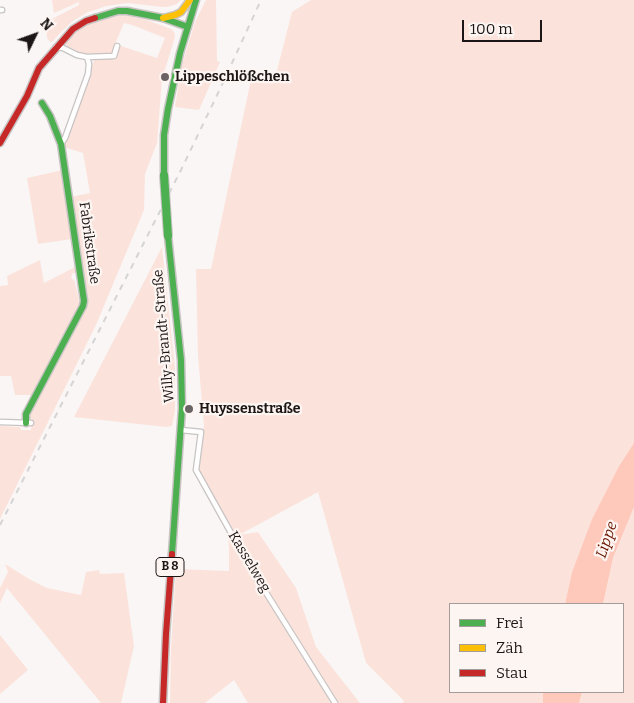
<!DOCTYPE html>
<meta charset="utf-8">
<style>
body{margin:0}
#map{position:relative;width:634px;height:703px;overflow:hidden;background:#faf6f5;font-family:Bitter,serif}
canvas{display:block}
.legend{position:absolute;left:449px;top:603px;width:175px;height:90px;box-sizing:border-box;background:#fdf5f2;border:1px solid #a39c9a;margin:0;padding:6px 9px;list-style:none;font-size:15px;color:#1c1716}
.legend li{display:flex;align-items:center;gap:10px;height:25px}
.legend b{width:25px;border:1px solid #a39c9a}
.north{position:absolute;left:10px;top:10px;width:50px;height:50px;-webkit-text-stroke:4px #fdf5f2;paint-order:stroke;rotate:48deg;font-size:14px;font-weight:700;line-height:20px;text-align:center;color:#1c1716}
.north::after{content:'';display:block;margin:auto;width:18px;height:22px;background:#1c1716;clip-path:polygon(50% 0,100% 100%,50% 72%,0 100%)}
.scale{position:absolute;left:462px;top:20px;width:80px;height:22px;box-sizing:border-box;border:2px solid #1c1716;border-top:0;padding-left:6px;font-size:15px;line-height:18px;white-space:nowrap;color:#1c1716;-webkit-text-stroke:4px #fdf5f2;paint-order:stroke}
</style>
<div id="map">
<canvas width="634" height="703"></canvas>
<ul class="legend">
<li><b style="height:6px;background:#4caf50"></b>Frei</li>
<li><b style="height:6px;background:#ffc107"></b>Zäh</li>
<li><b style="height:6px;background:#c62828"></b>Stau</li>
</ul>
<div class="north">N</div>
<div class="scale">100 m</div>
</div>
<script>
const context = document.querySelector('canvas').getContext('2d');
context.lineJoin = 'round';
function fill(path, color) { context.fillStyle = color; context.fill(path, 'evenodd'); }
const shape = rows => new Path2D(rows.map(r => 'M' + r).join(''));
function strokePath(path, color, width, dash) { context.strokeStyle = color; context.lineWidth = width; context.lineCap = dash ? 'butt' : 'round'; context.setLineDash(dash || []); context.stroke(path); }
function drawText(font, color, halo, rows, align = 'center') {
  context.font = font + ' Bitter,serif'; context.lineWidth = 4.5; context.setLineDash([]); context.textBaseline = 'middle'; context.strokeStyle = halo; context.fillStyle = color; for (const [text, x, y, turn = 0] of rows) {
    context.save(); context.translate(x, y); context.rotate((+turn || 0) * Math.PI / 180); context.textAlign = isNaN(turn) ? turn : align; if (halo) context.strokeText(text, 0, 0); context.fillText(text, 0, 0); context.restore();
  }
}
fill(shape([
 [52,0,181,0,177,4,167,7,162,7,128,3,106,6,98,9,88,12,73,21,62,31,53,41,51,42,49,41,47,38,46,22,79,5,79,2,54,13],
 [206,0,216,0,217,61,220,62,199,110,175,107,181,68,195,22],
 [311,0,634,0,634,443,619,466,592,519,572,572,565,604,450,604,450,692,543,692,543,703,402,703,404,701,366,663,318,492,239,535,258,532,296,588,316,647,360,703,248,703,234,680,205,703,170,703,171,647,176,569,229,571,229,548,227,530,229,530,236,535,197,468,204,426,198,356,196,269,211,269,253,70,276,74,292,12],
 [117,15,127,15,147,20,171,29,174,32,175,37,162,79,157,143,145,174,144,210,96,325,0,519,0,426,20,427,21,430,31,430,32,419,29,418,28,414,88,301,71,197,90,193,83,153,64,147,96,55,81,53,67,46,66,43,76,32,90,23,98,20],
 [124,23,132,25,165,38,157,58,115,44],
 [63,170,72,239,38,244,27,178],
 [162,247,175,368,175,411,172,426,166,427,74,417],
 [40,260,44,283,75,267,76,273,73,273,71,277,75,282,80,305,33,395,15,395,11,376,0,376,0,286,8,285,7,276],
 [634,507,634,703,579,703,582,692,623,692,623,604,603,604,613,558],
 [5,564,29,579,47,588,81,595,86,572,99,570,100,574,124,573,134,646,121,703,101,703,7,588,0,603,0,588,8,572],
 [0,635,28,670,0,694]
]), '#fbe3dc');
fill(shape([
 [634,443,634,507,613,558,603,604,565,604,572,572,592,519,619,466],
 [543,692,582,692,579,703,543,703]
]), '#fec8ba');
const street = shape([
 [0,10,2,10],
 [56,47,63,48,77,55,87,57,114,56,117,46],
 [61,144,65,138,88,74,89,64,87,57],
 [0,422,31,423],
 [181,430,201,432,196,470,250,567,335,703]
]);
const fast = shape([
 [95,18,118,11,127,11,163,18,188,27],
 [164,175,164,135,168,109,180,53,196,0],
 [168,236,181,360,182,408,172,554],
 [26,423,26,414,83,306,84,301,61,144,50,116,42,103]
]);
const slow = shape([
 [163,18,175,15,181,12,190,0]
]);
const jam = shape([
 [0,143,27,96,39,68,73,29,86,21,95,18],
 [163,703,166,634,172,554]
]);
strokePath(street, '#c8c4c3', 7);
strokePath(fast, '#c8c4c3', 9);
strokePath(slow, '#c8c4c3', 9);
strokePath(jam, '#c8c4c3', 9);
strokePath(street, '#fefefe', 4.5);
strokePath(fast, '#4caf50', 6);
strokePath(slow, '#ffc107', 6);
strokePath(jam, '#c62828', 6);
strokePath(shape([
 [0,525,181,170,220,89,261,0]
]), '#d5d4d4', 2, [6, 6]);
const fastBridge = shape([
 [164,175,168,236]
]);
strokePath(fastBridge, '#c8c4c3', 10, []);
strokePath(fastBridge, '#4caf50', 8);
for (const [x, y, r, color] of [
 [165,77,5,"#6a6564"],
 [189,409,5,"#6a6564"]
]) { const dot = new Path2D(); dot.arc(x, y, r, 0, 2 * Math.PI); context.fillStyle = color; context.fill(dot); strokePath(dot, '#fdf5f2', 2); }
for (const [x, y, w] of [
 [170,567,28]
]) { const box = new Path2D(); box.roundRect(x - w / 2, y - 9.5, w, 19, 4); context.fillStyle = '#fdf5f2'; context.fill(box); strokePath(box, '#1c1716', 1); }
drawText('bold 12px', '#1c1716', null, [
 ["B 8",170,567]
]);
drawText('bold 14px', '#1c1716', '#fdf5f2', [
 ["Lippeschlößchen",175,77],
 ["Huyssenstraße",199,409]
], 'left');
drawText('14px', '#1c1716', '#fdf5f2', [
 ["Fabrikstraße",89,243,82],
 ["Willy-Brandt-Straße",164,336,-95],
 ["Kasselweg",249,562,59]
]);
drawText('italic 15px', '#6a1700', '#fdf5f2', [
 ["Lippe",607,540,-71]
]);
</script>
